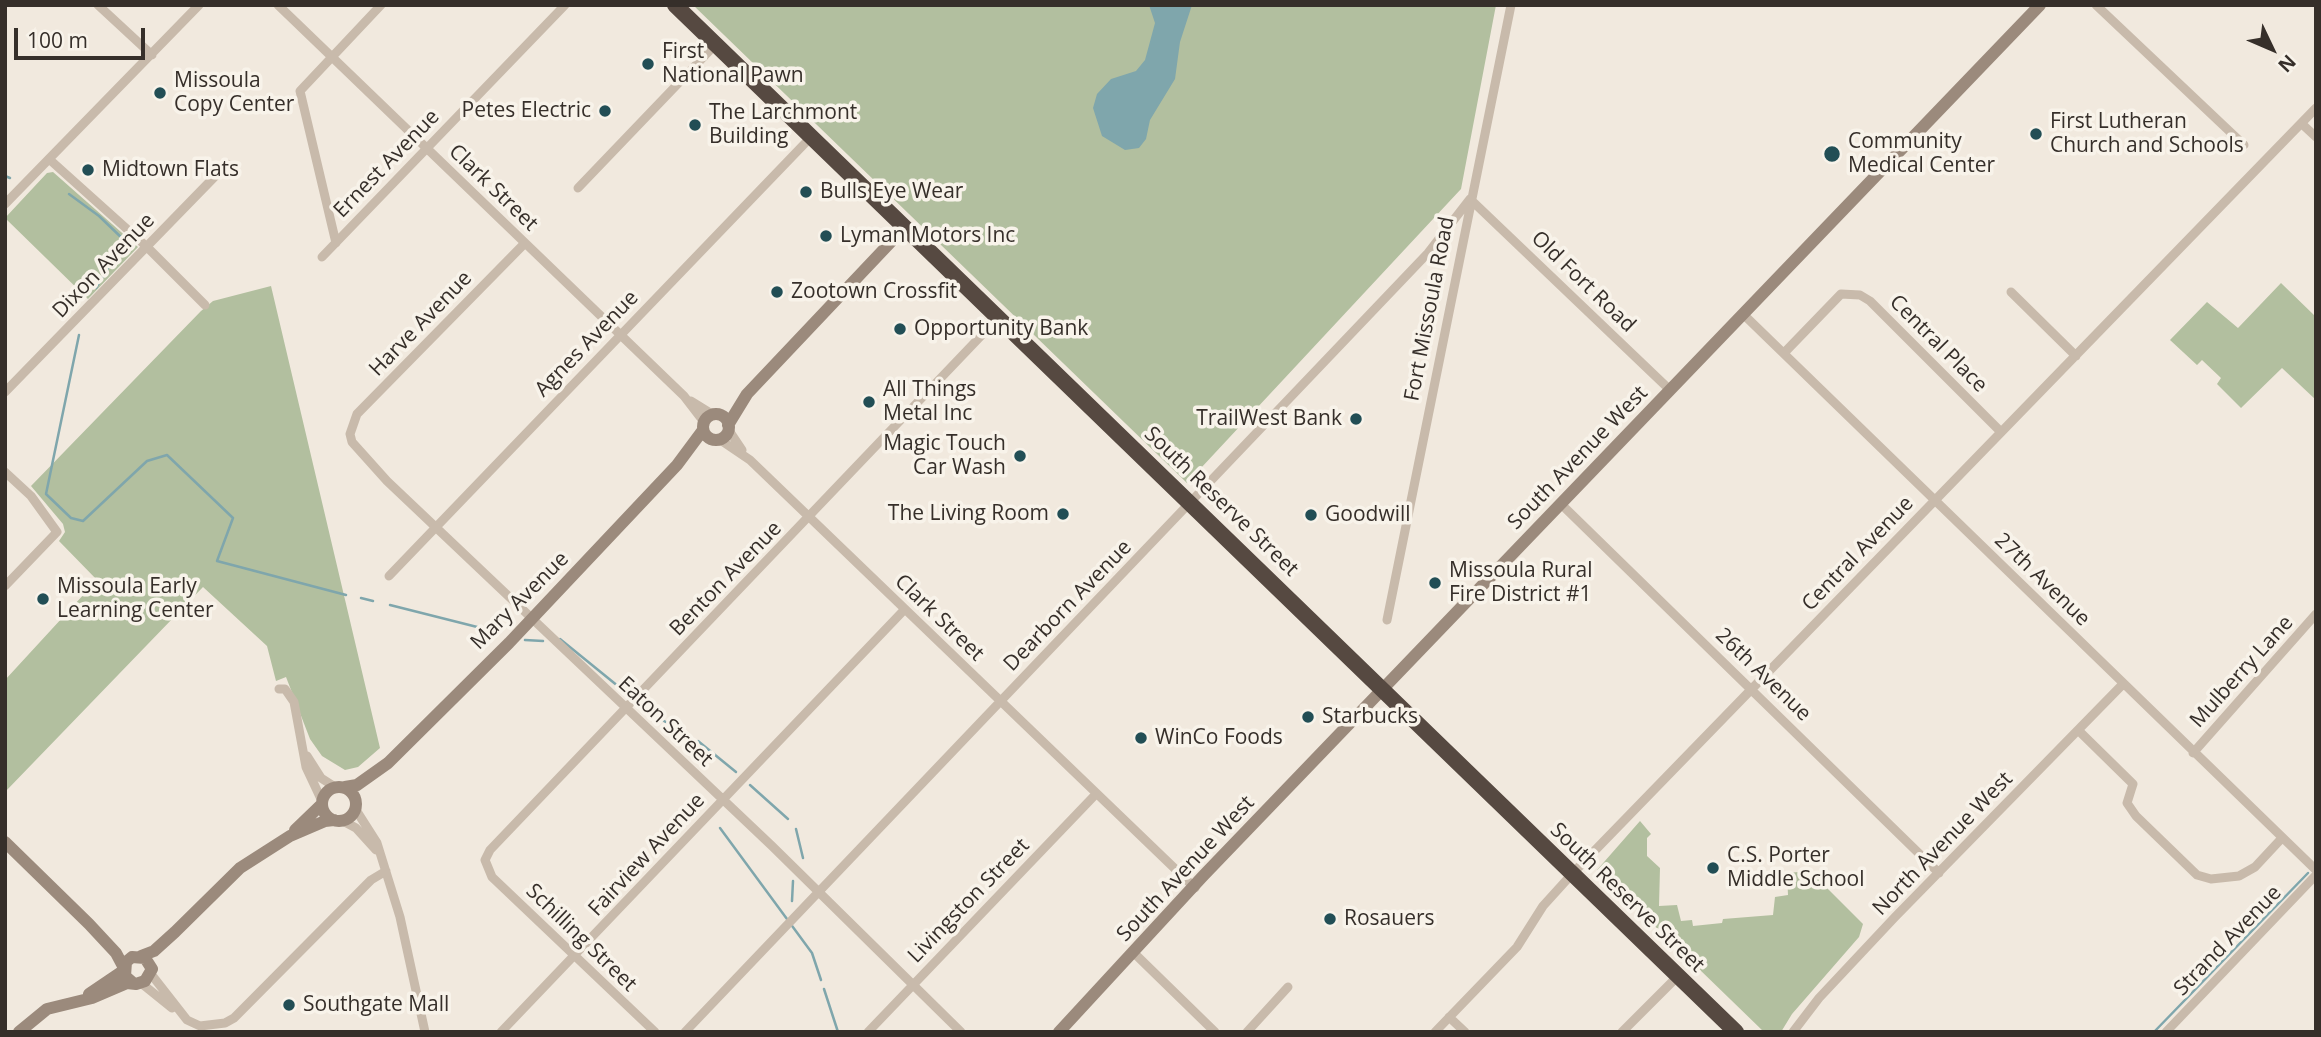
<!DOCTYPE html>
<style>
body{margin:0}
#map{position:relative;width:2321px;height:1037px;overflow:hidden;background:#f1e9de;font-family:"Open Sans",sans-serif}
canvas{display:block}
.frame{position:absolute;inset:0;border:7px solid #362f2a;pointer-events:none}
.north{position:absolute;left:2237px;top:14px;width:70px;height:70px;-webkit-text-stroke:5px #f8f3ea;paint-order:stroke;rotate:134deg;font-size:19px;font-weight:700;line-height:28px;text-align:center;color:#362f2a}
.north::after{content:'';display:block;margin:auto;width:24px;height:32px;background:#362f2a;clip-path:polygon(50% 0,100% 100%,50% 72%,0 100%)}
.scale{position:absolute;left:14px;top:28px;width:131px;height:32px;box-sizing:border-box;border:4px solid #362f2a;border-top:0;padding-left:9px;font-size:21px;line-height:24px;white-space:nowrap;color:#362f2a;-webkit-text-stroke:5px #f8f3ea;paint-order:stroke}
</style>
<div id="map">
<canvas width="2321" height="1037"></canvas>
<div class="frame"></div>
<div class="north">N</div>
<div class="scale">100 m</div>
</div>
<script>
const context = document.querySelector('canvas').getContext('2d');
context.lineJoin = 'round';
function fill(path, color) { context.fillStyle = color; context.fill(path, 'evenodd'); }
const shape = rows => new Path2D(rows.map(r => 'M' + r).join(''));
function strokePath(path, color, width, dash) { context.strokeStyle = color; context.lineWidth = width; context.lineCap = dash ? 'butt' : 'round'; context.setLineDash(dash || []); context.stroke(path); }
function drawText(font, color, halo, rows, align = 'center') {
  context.font = font + ' "Open Sans",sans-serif'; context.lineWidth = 7; context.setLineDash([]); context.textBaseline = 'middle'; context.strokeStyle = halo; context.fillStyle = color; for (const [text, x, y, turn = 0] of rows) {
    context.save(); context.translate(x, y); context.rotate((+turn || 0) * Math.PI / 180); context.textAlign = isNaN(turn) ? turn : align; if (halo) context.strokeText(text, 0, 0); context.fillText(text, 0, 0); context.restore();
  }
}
fill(shape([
 [693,5,1496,5,1461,189,1187,483],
 [53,172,138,247,88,299,5,218,47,173],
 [2281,283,2316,317,2316,400,2282,368,2241,408,2217,384,2221,378,2202,360,2197,365,2170,340,2207,302,2238,328],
 [271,286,380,748,358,767,345,770,322,756,310,739,286,677,276,681,267,646,203,587,5,792,5,680,97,580,59,541,65,532,63,524,31,486,201,311,213,301],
 [1640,821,1651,834,1647,838,1647,856,1660,868,1659,906,1677,905,1681,921,1692,920,1693,926,1722,923,1723,919,1773,915,1775,897,1788,895,1787,873,1810,871,1863,924,1859,937,1792,1014,1781,1032,1764,1032,1597,870]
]), '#b2bf9f');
fill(shape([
 [1149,5,1192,5,1180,42,1175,79,1150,120,1146,139,1139,148,1125,150,1102,136,1093,108,1097,94,1111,79,1136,71,1145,60,1155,23]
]), '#7fa6ac');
strokePath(shape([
 [5,176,10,178],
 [69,194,99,216,124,240,96,288],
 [79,335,46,494,71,518,83,521,147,461,167,455,233,518,217,561,346,595],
 [361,598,373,601],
 [390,605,497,632],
 [560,639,624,691],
 [525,640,543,641],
 [643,709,685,733],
 [698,741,736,772],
 [750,785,788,819],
 [720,828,812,953,821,980],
 [796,829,803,858],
 [792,901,793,881],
 [824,989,838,1032],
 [2154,1032,2308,873]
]), '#7fa6ac', 2.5);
strokePath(shape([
 [98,5,152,55],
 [278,5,684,396,704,422],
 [2096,5,2244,145],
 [2302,124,2316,137],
 [49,159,147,247,205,305],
 [578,188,715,45],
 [1470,199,1670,390],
 [5,204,199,5],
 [336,243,300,91,381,5],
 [525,243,357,414,350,434,352,442,387,481,772,846,961,1032],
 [322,257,565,5],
 [2011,292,2076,356],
 [1743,314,2316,870],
 [1784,353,1841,294,1860,295,1870,301,2001,432],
 [5,392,227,164],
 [691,401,712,414],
 [728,429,742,450],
 [719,439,750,460,1195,888],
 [5,472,31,496,57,532,5,586],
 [1561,504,1939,873],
 [389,576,811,137],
 [1387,620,1511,5],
 [279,689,285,689,294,702,306,767,322,801],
 [2079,731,2133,784,2127,803,2136,816,2197,875,2211,879,2239,876,2255,867,2282,838],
 [2193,753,2316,614],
 [307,756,321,778,335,787],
 [356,810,377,843,400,917,425,1032],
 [343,821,356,828,376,850],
 [1134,953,1215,1032],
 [151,974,187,1020,200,1026,225,1023,234,1018,371,880,386,871],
 [141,983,172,1008],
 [1449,1017,1465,1032],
 [501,1032,905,609],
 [655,1032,492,877,485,860,490,850,999,317],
 [685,1032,1428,253,1470,199],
 [868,1032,1095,795],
 [1247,1032,1288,987],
 [1435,1032,1517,947,1543,906,1572,874,2316,108],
 [1622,1032,1678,976],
 [1793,1032,1819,998,1895,917,2123,684],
 [2166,1032,2316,875]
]), '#c8baab', 9);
strokePath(shape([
 '703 427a13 13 0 1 1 26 0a13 13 0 1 1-26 0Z',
 [728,425,747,394,905,227],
 '322 804a17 17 0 1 1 34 0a17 17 0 1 1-34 0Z',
 [345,787,357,785,388,763,509,643,677,465,703,430],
 [295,830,322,804],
 [5,842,89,924,116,953,124,968],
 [141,956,154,951,175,932,240,868,290,836,325,821,334,820],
 [89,994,123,971],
 [19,1032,47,1009,92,998,127,983,136,984,145,981,152,969,145,958,132,957,126,962,125,976,132,982],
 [1059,1032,1203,876,2040,5]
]), '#9b8a7c', 12);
strokePath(shape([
 [675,5,1736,1032]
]), '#564941', 16);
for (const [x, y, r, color] of [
 [648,64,7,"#224e55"],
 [160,93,7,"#224e55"],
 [605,111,7,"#224e55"],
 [695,125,7,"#224e55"],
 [2036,134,7,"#224e55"],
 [1832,154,9,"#224e55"],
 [88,170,7,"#224e55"],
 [806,192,7,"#224e55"],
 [826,236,7,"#224e55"],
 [777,292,7,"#224e55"],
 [900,329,7,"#224e55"],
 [869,402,7,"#224e55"],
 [1356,419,7,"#224e55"],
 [1020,456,7,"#224e55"],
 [1063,514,7,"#224e55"],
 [1311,515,7,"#224e55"],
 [1435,583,7,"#224e55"],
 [43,599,7,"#224e55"],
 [1308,717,7,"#224e55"],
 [1141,738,7,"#224e55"],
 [1713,868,7,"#224e55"],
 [1330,919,7,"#224e55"],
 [289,1005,7,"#224e55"]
]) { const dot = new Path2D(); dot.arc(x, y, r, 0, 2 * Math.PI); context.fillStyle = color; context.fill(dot); strokePath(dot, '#f8f3ea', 2.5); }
drawText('21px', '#362f2a', '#f8f3ea', [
 ["First",662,52],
 ["National Pawn",662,76],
 ["Missoula",174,81],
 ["Copy Center",174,105],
 ["Petes Electric",591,111,"right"],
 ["The Larchmont",709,113],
 ["Building",709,137],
 ["First Lutheran",2050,122],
 ["Church and Schools",2050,146],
 ["Community",1848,142],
 ["Medical Center",1848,166],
 ["Midtown Flats",102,170],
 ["Bulls Eye Wear",820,192],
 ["Lyman Motors Inc",840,236],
 ["Zootown Crossfit",791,292],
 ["Opportunity Bank",914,329],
 ["All Things",883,390],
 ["Metal Inc",883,414],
 ["TrailWest Bank",1342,419,"right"],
 ["Magic Touch",1006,444,"right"],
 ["Car Wash",1006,468,"right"],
 ["The Living Room",1049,514,"right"],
 ["Goodwill",1325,515],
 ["Missoula Rural",1449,571],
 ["Fire District #1",1449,595],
 ["Missoula Early",57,587],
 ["Learning Center",57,611],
 ["Starbucks",1322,717],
 ["WinCo Foods",1155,738],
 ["C.S. Porter",1727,856],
 ["Middle School",1727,880],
 ["Rosauers",1344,919],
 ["Southgate Mall",303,1005]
], 'left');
drawText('21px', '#362f2a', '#f8f3ea', [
 ["Ernest Avenue",387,164,-46],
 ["Clark Street",493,188,44],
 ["Dixon Avenue",104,266,-46],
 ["Old Fort Road",1583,282,44],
 ["Fort Missoula Road",1430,309,-79],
 ["Harve Avenue",421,324,-46],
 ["Agnes Avenue",587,344,-46],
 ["Central Place",1938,344,45],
 ["South Avenue West",1578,458,-46],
 ["South Reserve Street",1221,502,44],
 ["Central Avenue",1858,554,-46],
 ["Benton Avenue",726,579,-46],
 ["27th Avenue",2042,580,44],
 ["Mary Avenue",520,601,-45],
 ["Dearborn Avenue",1068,606,-46],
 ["Clark Street",939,618,44],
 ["Mulberry Lane",2242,672,-48],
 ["26th Avenue",1763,675,44],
 ["Eaton Street",665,722,43],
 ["North Avenue West",1943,844,-46],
 ["Fairview Avenue",647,855,-47],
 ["South Avenue West",1186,869,-47],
 ["South Reserve Street",1627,898,44],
 ["Livingston Street",969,901,-46],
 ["Schilling Street",581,938,44],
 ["Strand Avenue",2228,941,-46]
]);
</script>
